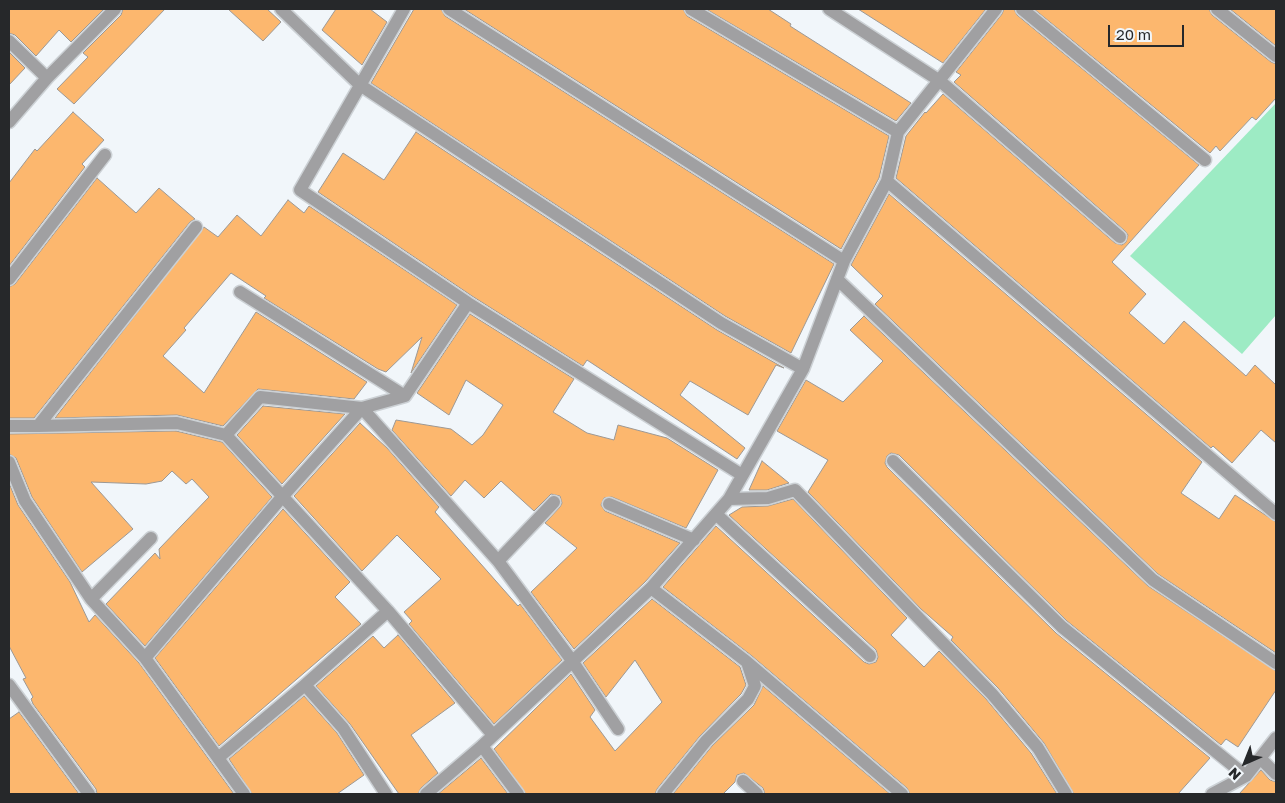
<!DOCTYPE html>
<style>
body{margin:0}
#map{position:relative;width:1285px;height:803px;overflow:hidden;background:#f1f6fa;font-family:"Golos Text",sans-serif}
canvas{display:block}
.frame{position:absolute;inset:0;border:10px solid #26282a;pointer-events:none}
.north{position:absolute;left:1220px;top:738px;width:50px;height:50px;-webkit-text-stroke:4px #f1f6fa;paint-order:stroke;rotate:224deg;font-size:14px;font-weight:700;line-height:20px;text-align:center;color:#26282a}
.north::after{content:'';display:block;margin:auto;width:18px;height:22px;background:#26282a;clip-path:polygon(50% 0,100% 100%,50% 72%,0 100%)}
.scale{position:absolute;left:1108px;top:25px;width:76px;height:22px;box-sizing:border-box;border:2px solid #26282a;border-top:0;padding-left:6px;font-size:15px;line-height:18px;white-space:nowrap;color:#26282a;-webkit-text-stroke:4px #f1f6fa;paint-order:stroke}
</style>
<div id="map">
<canvas width="1285" height="803"></canvas>
<div class="frame"></div>
<div class="north">N</div>
<div class="scale">20 m</div>
</div>
<script>
const context = document.querySelector('canvas').getContext('2d');
context.lineJoin = 'round';
function fill(path, color) { context.fillStyle = color; context.fill(path, 'evenodd'); }
const shape = rows => new Path2D(rows.map(r => 'M' + r).join(''));
function strokePath(path, color, width, dash) { context.strokeStyle = color; context.lineWidth = width; context.lineCap = dash ? 'butt' : 'round'; context.setLineDash(dash || []); context.stroke(path); }
fill(shape([
 [1276,103,1276,315,1242,354,1130,256]
]), '#9debc4');
const building = shape([
 [9,9,104,9,71,42,59,30,36,56,15,35,9,33,9,9],
 [123,9,165,9,74,104,57,89,88,57,83,53,121,15,123,9],
 [228,9,267,9,281,22,263,41,228,9],
 [336,9,370,9,387,22,362,65,322,30,336,9],
 [414,9,441,9,445,16,834,264,791,353,725,316,371,83,414,9],
 [464,9,683,9,687,16,889,136,879,178,841,249,464,9],
 [706,9,768,9,791,24,790,26,911,103,896,121,706,9],
 [858,9,986,9,943,63,858,9],
 [1004,9,1014,9,1017,15,1199,165,1112,262,1146,294,1129,313,1164,344,1184,321,1246,376,1255,365,1276,385,1276,443,1261,430,1232,463,1213,446,1211,448,896,178,906,136,925,112,926,113,943,94,1115,243,1122,245,1126,242,1128,235,1125,231,954,82,961,75,956,72,1002,14,1004,9],
 [1034,9,1209,9,1212,15,1271,62,1276,64,1276,98,1256,120,1252,117,1220,151,1216,146,1210,153,1034,9],
 [1230,9,1276,9,1276,46,1230,9],
 [9,52,25,68,9,85,9,52],
 [73,112,104,140,82,164,85,167,9,266,9,183,35,149,37,151,73,112],
 [416,132,717,330,784,368,776,365,748,415,690,381,680,395,745,448,737,459,587,360,583,366,472,296,318,192,343,153,384,180,416,132],
 [97,178,136,213,159,188,195,219,190,222,34,418,9,418,9,287,15,284,97,178],
 [889,194,1202,462,1181,493,1219,519,1235,495,1276,522,1276,653,1158,574,875,304,883,296,851,265,889,194],
 [288,200,304,213,309,206,457,305,411,373,422,337,386,372,378,369,264,298,266,296,231,273,184,328,186,330,163,356,204,393,256,312,367,382,354,399,258,389,223,426,177,415,55,418,204,227,218,237,237,215,261,236,288,200],
 [470,314,574,379,553,412,587,433,614,440,618,425,667,438,718,470,686,528,612,497,604,498,601,505,605,511,680,543,645,582,574,649,531,592,577,548,545,523,560,507,562,503,560,496,551,494,534,511,501,481,484,498,465,480,451,496,392,430,396,420,451,429,472,445,483,435,503,405,466,380,449,415,417,393,470,314],
 [864,316,1148,586,1276,671,1276,690,1238,747,1226,739,1221,745,1067,621,899,455,891,453,887,456,885,463,887,467,1056,633,1210,758,1178,794,1074,794,1044,743,998,688,951,640,953,637,921,609,808,492,828,460,777,431,806,380,843,402,883,361,850,330,864,316],
 [263,406,345,414,282,484,237,435,263,406],
 [360,423,387,448,439,507,435,512,518,606,520,604,562,660,494,724,409,624,412,621,404,612,441,579,397,535,362,571,294,496,360,423],
 [176,431,222,442,272,497,145,646,106,604,155,553,160,559,159,549,209,497,192,479,186,484,172,471,162,481,146,484,91,482,133,529,82,572,32,497,16,458,9,454,9,434,176,431],
 [762,461,789,483,767,490,749,490,762,461],
 [9,483,18,505,70,582,89,622,95,615,139,663,234,794,97,794,96,789,33,704,31,699,33,697,23,679,26,678,9,646,9,483],
 [793,499,907,618,891,635,924,667,939,651,986,699,1031,753,1057,794,910,794,907,788,752,656,663,587,716,526,864,662,869,664,876,662,878,657,876,650,729,515,742,507,768,506,793,499],
 [283,509,350,582,335,597,361,624,219,746,155,658,283,509],
 [652,599,740,667,746,685,741,694,700,736,657,789,655,794,526,794,494,749,571,674,595,710,590,717,615,751,662,702,635,660,606,697,583,663,652,599],
 [398,635,455,703,411,735,438,773,421,788,418,794,399,794,350,724,316,686,373,636,384,648,398,635],
 [763,686,890,794,765,794,763,788,744,773,737,775,735,782,723,794,673,794,712,746,754,705,763,686],
 [304,696,337,733,364,775,337,794,252,794,229,759,304,696],
 [19,712,79,794,9,794,9,719,19,712],
 [481,758,508,794,438,794,468,769,481,758],
 [1261,770,1270,780,1276,782,1276,794,1239,794,1261,770]
]);
fill(building, '#fcb76e');
strokePath(building, '#9c9894', 1);
const minor = shape([
 [281,9,360,85,721,323,803,369],
 [404,9,300,190,468,303,742,475],
 [449,9,844,261],
 [691,9,898,132],
 [829,9,940,81,1120,237],
 [1022,9,1205,160],
 [1217,9,1276,56],
 [9,41,47,78],
 [9,122,47,78,115,9],
 [887,181,1276,514],
 [9,279,105,155],
 [837,279,1153,580,1276,663],
 [240,292,405,396],
 [9,426,38,426,196,227],
 [38,426,177,423,226,435,388,611,493,735],
 [226,435,260,397,362,408,498,561,573,662,618,729],
 [893,461,1062,627,1246,776],
 [9,462,25,501,91,599,145,658,282,497,362,408,405,396,468,303],
 [729,499,768,498,795,490,992,694,1038,748,1066,794],
 [609,504,694,540],
 [717,515,870,656],
 [498,561,554,502],
 [651,588,747,662,755,686,748,699,706,741,663,794],
 [91,599,151,538],
 [145,658,218,758,305,685,343,728,386,794],
 [747,662,902,794],
 [305,685,388,611],
 [482,746,518,794],
 [218,758,244,794],
 [1261,759,1276,774],
 [743,781,757,794],
 [426,794,482,746,651,588,729,499,803,369,844,261,887,181,898,132,996,9],
 [1212,794,1246,776,1276,738]
]);
const tertiary = shape([
 [9,685,89,794]
]);
strokePath(minor, '#ccd1d5', 15);
strokePath(tertiary, '#ccd1d5', 15);
strokePath(minor, '#a0a0a2', 12);
strokePath(tertiary, '#a0a0a2', 12);
</script>
